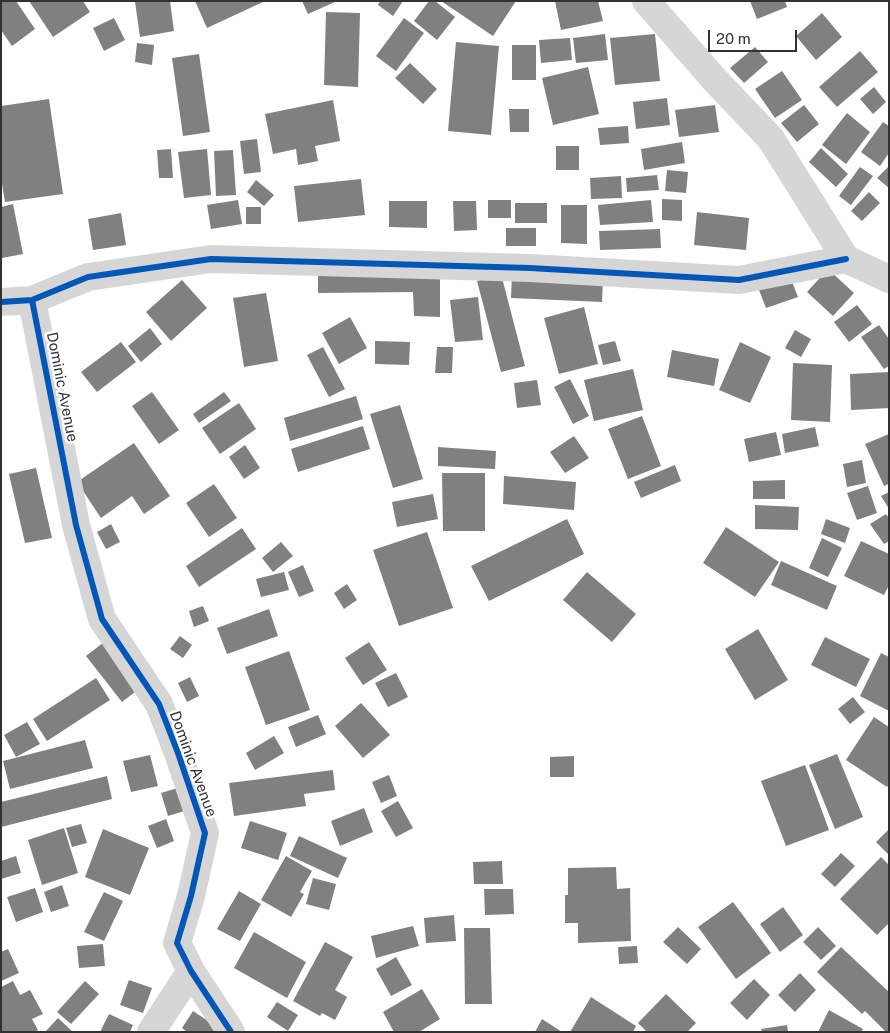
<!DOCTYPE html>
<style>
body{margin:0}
#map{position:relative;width:890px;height:1033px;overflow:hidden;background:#fff;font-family:"Public Sans",sans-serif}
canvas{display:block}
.frame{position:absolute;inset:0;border:2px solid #323232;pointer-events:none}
.scale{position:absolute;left:708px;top:30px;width:89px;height:22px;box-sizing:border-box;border:2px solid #323232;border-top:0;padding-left:6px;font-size:15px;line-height:18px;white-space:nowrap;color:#323232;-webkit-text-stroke:4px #fff;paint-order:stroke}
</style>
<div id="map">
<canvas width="890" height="1033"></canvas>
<div class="frame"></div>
<div class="scale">20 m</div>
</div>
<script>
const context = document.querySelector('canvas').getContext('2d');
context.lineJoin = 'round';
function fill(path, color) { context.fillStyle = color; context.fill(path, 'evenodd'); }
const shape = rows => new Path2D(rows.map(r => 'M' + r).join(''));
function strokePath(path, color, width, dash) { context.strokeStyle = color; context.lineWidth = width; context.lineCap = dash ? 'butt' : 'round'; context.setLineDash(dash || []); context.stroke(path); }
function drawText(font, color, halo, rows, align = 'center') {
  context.font = font + ' "Public Sans",sans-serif'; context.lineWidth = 5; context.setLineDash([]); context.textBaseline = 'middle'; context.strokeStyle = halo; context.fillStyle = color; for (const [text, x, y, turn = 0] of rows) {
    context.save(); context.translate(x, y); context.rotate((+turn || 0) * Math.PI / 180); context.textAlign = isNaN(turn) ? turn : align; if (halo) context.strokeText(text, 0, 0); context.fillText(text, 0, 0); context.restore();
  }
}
fill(shape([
 [1,1,16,1,35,29,12,46,1,30],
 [29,1,83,1,90,12,53,37],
 [170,1,174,31,140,37,135,2],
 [195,1,265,1,207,28],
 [302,1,337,1,308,14],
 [380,1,403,1,393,16,378,5],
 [429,1,435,1,455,17,437,40,414,21],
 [441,1,516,1,493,36],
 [555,1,598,1,603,21,561,30],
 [750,1,785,1,787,7,757,19],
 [326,12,360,13,358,87,324,85],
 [822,13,842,37,816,60,796,36],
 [114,18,125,40,104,51,93,28],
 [404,18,424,33,396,71,376,56],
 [605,34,608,60,576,63,573,38],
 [655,34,660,81,615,85,610,38],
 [570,38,572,60,541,63,539,40],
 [456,42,499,46,491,135,448,131],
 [137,43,154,45,152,65,135,62],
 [512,45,536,45,536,80,512,80],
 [755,47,768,62,744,83,730,68],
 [860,51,878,72,837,107,819,87],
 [199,54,210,132,183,136,172,58],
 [410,63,437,89,423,104,395,78],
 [588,67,599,114,553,125,542,78],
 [782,71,802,100,775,118,755,89],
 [874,87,886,102,873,114,860,99],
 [667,98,670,125,636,129,633,102],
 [49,99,63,194,5,202,1,178,1,106],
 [333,100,340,141,315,146,318,161,298,165,296,149,273,154,265,114],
 [715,105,719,132,679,137,675,110],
 [804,105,819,124,797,142,781,123],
 [509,109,529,109,529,132,510,132],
 [847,113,870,132,846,164,822,145],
 [883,122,889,126,889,153,880,166,861,152],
 [628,126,629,143,600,145,598,128],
 [257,139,261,172,244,174,240,141],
 [682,142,685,163,644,170,641,149],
 [556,146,579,146,579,170,556,170],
 [821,148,848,174,836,187,809,162],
 [171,149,173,178,159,178,157,150],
 [207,149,211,195,184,198,178,152],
 [233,150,236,195,216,196,214,151],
 [889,166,889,188,877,178],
 [860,167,873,176,851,205,839,196],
 [667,170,688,172,686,193,665,191],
 [657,175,659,190,627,192,626,178],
 [621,176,622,198,591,199,590,178],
 [361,179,365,215,298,222,294,186],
 [256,180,274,195,264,206,247,192],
 [869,192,880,203,862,221,851,211],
 [662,199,682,200,682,221,662,220],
 [238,200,242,224,211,229,207,205],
 [488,200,511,200,511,218,488,218],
 [651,200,653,222,600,225,598,205],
 [389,201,427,201,427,228,389,227],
 [453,201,476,201,477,230,454,231],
 [515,203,547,203,547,223,515,223],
 [13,204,23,254,2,258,1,207],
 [561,205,587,205,587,244,561,243],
 [246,207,261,207,261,224,246,224],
 [697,212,749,218,746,250,694,245],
 [121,213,126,245,93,250,88,219],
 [506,228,536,228,536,246,506,246],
 [660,229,661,248,600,250,599,231],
 [440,268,440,317,414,316,413,292,318,293,318,272],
 [828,269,854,293,833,316,807,292],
 [501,274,525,366,501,372,477,281],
 [512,274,603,278,602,302,511,298],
 [791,279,798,297,766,308,759,290],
 [182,280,207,308,171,341,146,312],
 [266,293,278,361,244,367,233,298],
 [478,297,483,340,455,342,450,300],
 [857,305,872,324,849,342,834,322],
 [584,307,598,364,559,374,544,318],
 [350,317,367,348,339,364,322,333],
 [879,325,889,339,889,366,884,369,861,337],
 [150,328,162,344,141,362,128,346],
 [795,330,811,339,801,357,785,348],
 [375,341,410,342,409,365,375,364],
 [615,341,621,361,603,365,598,345],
 [121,342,136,362,97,392,81,372],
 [740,342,771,357,750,403,719,390],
 [323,347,345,389,329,397,307,355],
 [437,347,453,347,452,373,435,373],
 [672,350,719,359,714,386,667,377],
 [793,363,832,365,830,422,791,420],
 [633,369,643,410,594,421,584,380],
 [889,372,889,408,851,410,850,374],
 [570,379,589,416,573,424,554,387],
 [537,380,541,405,517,408,514,383],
 [152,392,179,430,159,444,132,406],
 [224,392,231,401,199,423,193,414],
 [356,396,363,419,290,441,284,418],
 [239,403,256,429,220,454,202,428],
 [400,405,423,479,393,488,370,414],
 [642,416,661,466,628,479,608,429],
 [363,426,370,449,298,472,291,449],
 [815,427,819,446,785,453,782,434],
 [776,432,781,455,749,462,744,439],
 [889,434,889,484,884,486,865,444],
 [574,436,589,458,565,473,550,452],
 [134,443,170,496,144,514,132,496,101,518,77,482],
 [245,445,260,468,244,479,229,457],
 [438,447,496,451,495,469,438,466],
 [862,460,866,483,847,487,843,464],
 [675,465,681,481,641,498,634,482],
 [36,468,52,538,25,543,9,474],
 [442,473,485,473,485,531,443,531],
 [504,476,576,482,574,510,503,504],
 [785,480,785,499,753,499,753,481],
 [214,484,237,518,209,537,186,503],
 [868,486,877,513,857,520,847,493],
 [889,492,889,509,881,496],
 [433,494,438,519,397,527,392,502],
 [755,505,799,507,798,530,755,529],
 [886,514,889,518,889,541,884,544,870,524],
 [567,519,584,554,489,601,471,566],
 [826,519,850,528,845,543,821,534],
 [111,524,120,542,106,549,97,532],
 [726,527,779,562,755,597,703,563],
 [242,528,256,549,199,587,186,566],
 [427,532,453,608,399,626,373,550],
 [822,538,842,548,828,577,809,568],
 [861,541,889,554,889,585,884,595,844,576],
 [281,542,293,556,273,572,262,558],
 [781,561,837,586,827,610,771,585],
 [303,565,314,591,299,597,288,572],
 [284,572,289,590,261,597,256,579],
 [587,572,636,614,612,642,563,600],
 [347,584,357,600,344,609,334,593],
 [203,606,209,621,194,627,189,611],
 [269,609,278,636,227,654,217,628],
 [758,629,788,680,755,700,725,649],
 [180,636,192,645,183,658,170,649],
 [825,637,870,659,856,687,811,665],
 [108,639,144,685,122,702,86,656],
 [369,642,387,670,363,685,345,658],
 [289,651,310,710,266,725,245,667],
 [881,653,889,657,889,711,860,696],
 [396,673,408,697,388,707,375,683],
 [190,677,199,696,187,702,178,683],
 [96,678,110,700,47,741,33,719],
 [853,697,865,712,850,724,838,709],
 [361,703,390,735,363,758,335,726],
 [318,715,326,734,296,747,288,727],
 [874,717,889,727,889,784,887,787,846,760],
 [27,722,40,744,16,757,4,735],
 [274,736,284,753,255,770,246,753],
 [85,740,93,768,10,789,3,761],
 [837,754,863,817,835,829,809,765],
 [150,755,158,786,131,792,123,761],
 [574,756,574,777,550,777,550,757],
 [805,765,829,830,786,846,761,781],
 [333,770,335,790,304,794,306,806,234,816,229,783],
 [389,775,397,796,381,803,372,782],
 [107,776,112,799,1,827,1,802],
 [184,786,191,809,168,816,161,793],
 [398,801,413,828,396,837,381,811],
 [364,808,373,832,340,846,331,821],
 [166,819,174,841,157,848,148,826],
 [250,821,287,833,278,860,241,848],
 [81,824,87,843,72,847,66,828],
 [64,828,78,873,42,885,28,840],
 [103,829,149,848,130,895,85,877],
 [889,829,889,855,876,842],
 [299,836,347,858,338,878,290,856],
 [841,853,855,866,835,887,821,874],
 [16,856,21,873,1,879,1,861],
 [286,856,312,871,300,892,304,894,291,917,261,900],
 [881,857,889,865,889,923,877,935,840,899],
 [502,861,503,884,474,884,473,862],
 [616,867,617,889,630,888,631,941,578,943,578,923,565,923,565,895,568,895,568,868],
 [313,878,336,884,329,910,306,904],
 [62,885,69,906,51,912,44,892],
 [35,888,43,912,16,922,7,897],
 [484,889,513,889,514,914,485,915],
 [239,891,261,904,240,941,217,929],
 [104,892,123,901,104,941,84,932],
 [733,902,771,953,736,979,698,927],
 [783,907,803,935,780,952,760,924],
 [454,915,456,941,426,943,424,918],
 [413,926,419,946,376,958,371,936],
 [678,927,701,949,687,964,663,942],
 [818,927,836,946,821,960,803,942],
 [464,928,490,928,492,1004,465,1004],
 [254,932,306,962,287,998,234,968],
 [325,942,353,957,335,990,347,997,335,1020,322,1013,320,1016,293,1001],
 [103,944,105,966,79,968,77,946],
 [637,946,638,963,619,964,618,947],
 [841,947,889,992,889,1032,886,1032,865,1011,862,1014,817,972],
 [8,949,19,973,1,981,1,952],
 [396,957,412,985,391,996,376,969],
 [800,973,816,990,795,1012,778,995],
 [754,979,770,995,747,1020,730,1003],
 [129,980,152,988,143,1013,120,1005],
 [13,981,20,995,30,990,43,1014,32,1019,38,1030,35,1032,1,1032,1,987],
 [85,981,99,994,71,1024,57,1012],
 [422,989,440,1019,419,1032,394,1032,383,1012],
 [666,994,696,1023,687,1032,647,1032,638,1023],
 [591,997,636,1026,633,1032,570,1032],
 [277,1002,298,1015,288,1031,267,1017],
 [829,1010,863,1029,861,1032,818,1032],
 [193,1011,217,1027,214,1032,187,1032,182,1028],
 [109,1014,133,1025,130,1032,100,1032],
 [58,1018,73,1032,45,1032],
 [542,1019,562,1032,535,1032],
 [787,1025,788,1032,762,1032,761,1029]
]), '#808080');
strokePath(shape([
 [646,1,714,79,771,139,846,259,889,279],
 [32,300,76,525,102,619,159,704,178,753,205,833,191,896,177,943,191,971,231,1032],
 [1,302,32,300,88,277,211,259,530,268,739,280,846,259],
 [151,1032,191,971]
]), '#d6d6d6', 28);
strokePath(shape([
 [32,300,76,525,102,619,159,704,178,753,205,833,191,896,177,943,191,971,231,1032],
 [1,302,32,300,88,277,211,259,530,268,739,280,846,259]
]), '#0057b8', 6);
drawText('15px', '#323232', '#fff', [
 ["Dominic Avenue",62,387,79],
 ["Dominic Avenue",193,764,70]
]);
</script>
